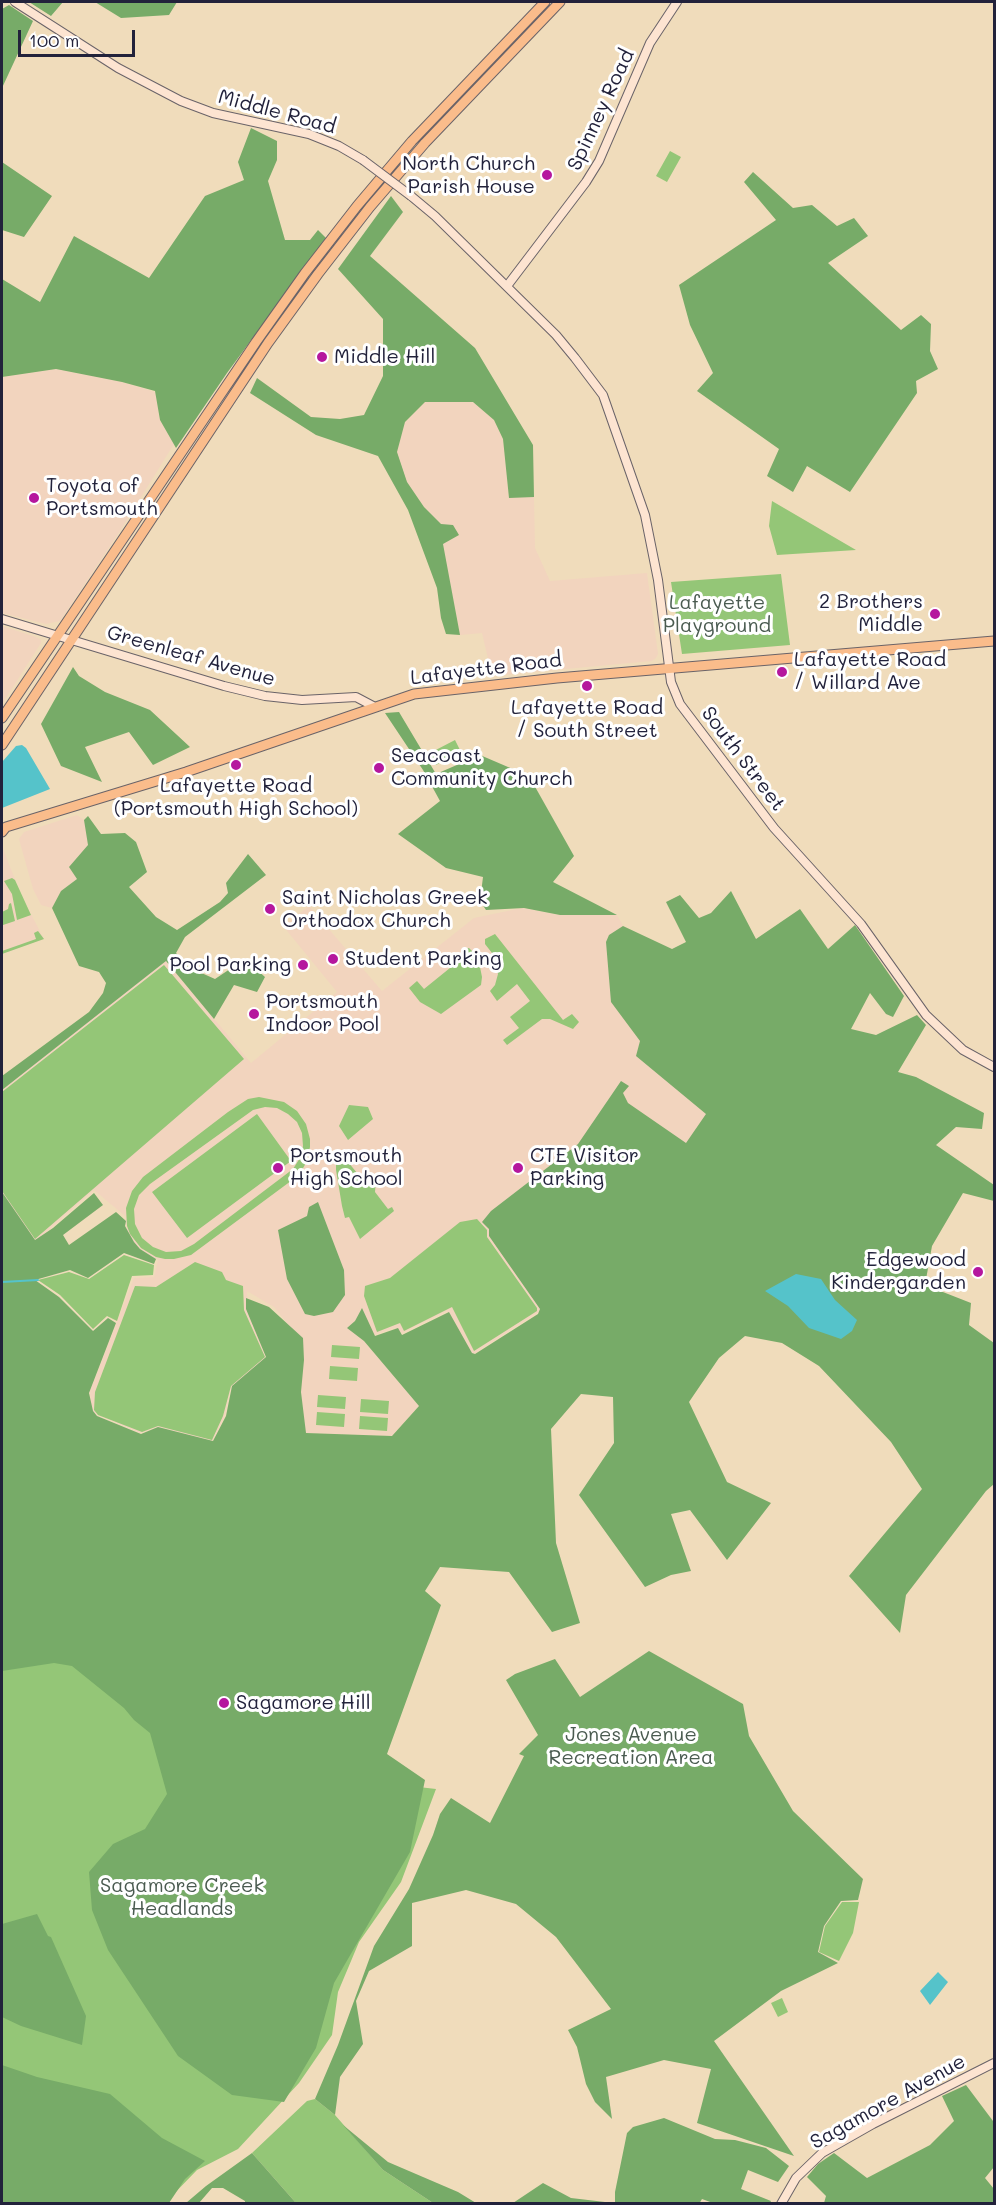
<!DOCTYPE html>
<style>
body{margin:0}
#map{position:relative;width:996px;height:2205px;overflow:hidden;background:#f0dcbb;font-family:Mali,sans-serif}
canvas{display:block}
.frame{position:absolute;inset:0;border:3px solid #22223b;pointer-events:none}
.scale{position:absolute;left:18px;top:30px;width:117px;height:27px;box-sizing:border-box;border:3px solid #22223b;border-top:0;padding-left:8px;font-size:18px;line-height:21px;white-space:nowrap;color:#22223b;-webkit-text-stroke:4px #fff;paint-order:stroke}
</style>
<div id="map">
<canvas width="996" height="2205"></canvas>
<div class="frame"></div>
<div class="scale">100 m</div>
</div>
<script>
const context = document.querySelector('canvas').getContext('2d');
context.lineJoin = 'round';
function fill(path, color) { context.fillStyle = color; context.fill(path, 'evenodd'); }
const shape = rows => new Path2D(rows.map(r => 'M' + r).join(''));
function strokePath(path, color, width, dash) { context.strokeStyle = color; context.lineWidth = width; context.lineCap = dash ? 'butt' : 'round'; context.setLineDash(dash || []); context.stroke(path); }
function drawText(font, color, halo, rows, align = 'center') {
  context.font = font + ' Mali,sans-serif'; context.lineWidth = 6; context.setLineDash([]); context.textBaseline = 'middle'; context.strokeStyle = halo; context.fillStyle = color; for (const [text, x, y, turn = 0] of rows) {
    context.save(); context.translate(x, y); context.rotate((+turn || 0) * Math.PI / 180); context.textAlign = isNaN(turn) ? turn : align; if (halo) context.strokeText(text, 0, 0); context.fillText(text, 0, 0); context.restore();
  }
}
fill(shape([
 [56,369,122,382,155,392,160,420,174,444,118,534,60,621,46,624,2,613,2,377],
 [449,401,473,402,494,420,503,439,509,497,534,497,535,548,550,581,647,573,658,654,656,658,652,661,587,667,492,676,482,633,460,635,442,544,459,535,441,525,424,507,407,482,397,452,405,422,425,402],
 [2,626,36,637,41,640,41,643,2,704],
 [77,815,84,820,89,845,77,879,61,891,52,908,41,905,33,889,19,839,24,832],
 [2,846,21,895,44,939,2,954],
 [309,906,382,991,474,918,522,908,560,915,617,915,626,931,711,1112,686,1147,543,1309,469,1357,447,1311,402,1333,394,1328,376,1334,366,1343,419,1406,392,1436,305,1433,301,1392,303,1343,274,1307,247,1291,248,1310,266,1359,231,1387,224,1418,212,1441,158,1427,140,1433,92,1412,90,1391,134,1278,154,1277,158,1260,136,1248,128,1235,125,1216,94,1190,35,1242,2,1193,2,1090,166,961,251,1063,337,992,283,926]
]), '#f2d4be');
fill(shape([
 [670,151,681,157,667,182,656,176],
 [772,501,856,550,777,555,769,526],
 [781,574,790,645,682,654,671,582],
 [455,740,461,752,436,765,430,753],
 [12,878,15,880,31,915,17,920,12,894,4,881],
 [11,903,15,921,3,925,2,912,8,909,9,904],
 [38,931,44,939,2,954,2,951,36,939,34,933],
 [495,934,563,1020,572,1014,579,1022,573,1029,550,1019,542,1019,507,1045,503,1040,519,1028,510,1017,530,1001,517,984,497,1001,490,991,495,985,498,974,492,953,485,944,485,939],
 [469,948,478,957,482,977,481,985,441,1014,420,1002,409,988,417,981,424,989,466,955,462,949],
 [164,965,244,1059,35,1239,2,1191,2,1092],
 [259,1097,284,1102,297,1111,306,1124,310,1139,310,1147,306,1163,299,1175,191,1255,174,1259,165,1259,156,1257,141,1248,130,1234,127,1226,126,1208,132,1191,143,1177,228,1112,248,1099],
 [265,1107,277,1108,288,1114,297,1122,302,1133,303,1146,300,1158,293,1169,194,1244,181,1251,166,1252,153,1247,142,1238,135,1224,134,1209,139,1195,150,1184,253,1110],
 [349,1105,368,1107,373,1119,348,1140,339,1126],
 [257,1114,291,1161,187,1238,152,1192],
 [340,1152,357,1173,376,1178,375,1192,388,1209,392,1207,394,1211,360,1239,349,1217,345,1218,342,1206,336,1170,336,1154],
 [477,1219,487,1230,487,1237,537,1308,537,1311,474,1351,452,1307,404,1331,400,1323,377,1332,364,1296,365,1286,390,1278,460,1222],
 [124,1255,154,1265,153,1275,132,1276,117,1321,107,1316,93,1329,60,1295,38,1280,69,1272,89,1279],
 [195,1262,222,1272,226,1280,243,1286,244,1310,265,1357,231,1386,223,1416,212,1440,158,1426,142,1432,98,1415,94,1410,95,1392,135,1286,156,1287],
 [332,1345,360,1347,359,1359,331,1357],
 [330,1366,358,1368,357,1381,329,1379],
 [318,1395,346,1397,345,1409,317,1407],
 [361,1399,389,1401,388,1414,360,1412],
 [317,1412,345,1414,344,1427,316,1425],
 [360,1416,388,1418,387,1431,359,1429],
 [2,1424,315,1775,436,1789,401,1882,359,1942,338,1992,332,2035,299,2083,238,2149,197,2170,165,2203,2,2203],
 [842,1902,859,1902,853,1933,839,1961,819,1952,825,1926],
 [782,1998,788,2012,778,2017,771,2003],
 [315,2099,335,2115,383,2170,433,2203,296,2203,252,2153,307,2101]
]), '#94c677');
fill(shape([
 [29,2,63,2,51,16],
 [95,2,177,2,169,15,121,18],
 [9,5,33,21,2,88,2,9],
 [251,128,277,141,277,160,268,181,285,240,310,240,318,230,326,238,227,373,176,448,160,420,155,391,122,382,56,369,2,377,2,279,40,302,74,236,149,278,205,196,244,180,238,162],
 [2,162,52,196,24,237,2,230],
 [753,172,793,208,812,205,837,226,854,218,868,236,828,263,901,330,921,315,931,324,930,351,938,369,916,381,917,393,850,492,807,466,793,492,767,476,779,449,697,391,713,373,690,325,679,285,776,220,744,182],
 [391,196,403,212,370,256,475,348,533,445,534,497,509,498,503,439,494,420,473,402,425,402,405,422,397,452,407,482,424,507,441,524,453,525,459,535,443,544,460,635,446,634,441,618,437,588,408,510,378,456,316,435,250,393,257,378,311,417,340,419,364,415,383,376,383,319,338,269],
 [73,667,79,676,105,692,150,710,190,747,153,765,129,732,85,747,102,782,61,766,41,724],
 [399,712,436,774,480,755,529,776,574,856,553,882,617,915,560,915,524,908,486,910,480,901,483,877,446,868,398,834,440,801,423,770,385,713],
 [88,816,101,834,125,833,136,842,147,872,129,887,156,917,177,930,220,902,228,893,226,883,248,854,266,875,185,937,176,953,188,967,215,979,245,959,265,977,257,992,234,985,214,1019,166,961,2,1090,2,1076,89,1012,103,993,106,983,99,972,79,966,52,908,61,891,77,879,69,867,88,845,84,820],
 [731,891,756,939,800,909,828,949,855,925,904,996,893,1017,886,1014,870,993,851,1029,876,1035,917,1015,926,1025,898,1072,916,1077,984,1113,982,1129,956,1127,936,1145,994,1185,994,1201,963,1193,932,1246,925,1285,971,1303,969,1325,994,1343,994,1484,986,1491,906,1595,900,1633,849,1576,922,1489,891,1442,819,1366,782,1343,745,1336,719,1358,689,1402,727,1482,771,1503,727,1560,690,1510,671,1514,691,1571,671,1575,645,1587,579,1495,614,1443,613,1397,581,1394,551,1429,556,1543,580,1623,552,1632,509,1572,440,1567,425,1591,441,1605,387,1754,425,1780,410,1852,334,1983,316,2048,284,2102,232,2095,178,2056,108,1950,92,1910,89,1872,113,1844,145,1829,167,1794,150,1733,134,1720,124,1708,72,1666,54,1663,2,1671,2,1192,35,1240,53,1228,94,1193,103,1205,63,1235,69,1245,116,1212,126,1221,125,1226,134,1242,140,1249,156,1259,154,1264,124,1253,88,1278,70,1270,35,1280,59,1297,93,1331,108,1318,116,1323,89,1393,93,1411,97,1416,141,1434,158,1427,213,1441,226,1416,232,1386,266,1357,246,1309,246,1298,269,1307,303,1338,304,1360,301,1392,306,1433,392,1436,419,1406,364,1341,347,1328,355,1321,362,1308,375,1336,398,1328,402,1335,449,1312,472,1353,475,1354,538,1314,540,1309,489,1236,489,1229,482,1222,491,1211,578,1144,621,1081,629,1086,623,1093,628,1103,686,1143,706,1114,636,1056,640,1041,611,1002,606,942,609,935,623,926,672,949,686,942,666,902,680,895,699,918,711,913],
 [318,1202,344,1270,345,1295,333,1312,314,1316,305,1314,287,1279,278,1230,307,1216,309,1207],
 [649,1651,743,1704,749,1736,793,1811,863,1879,858,1900,841,1901,824,1926,818,1952,838,1963,781,1991,714,2041,794,2156,697,2123,711,2069,664,2060,606,2077,612,2119,595,2102,586,2084,577,2047,568,2030,611,2009,556,1937,516,1904,466,1890,412,1903,412,1946,369,1971,356,2001,363,2044,340,2077,335,2115,315,2099,338,2045,374,1946,409,1889,433,1835,440,1814,451,1798,490,1823,524,1756,519,1754,538,1735,506,1680,515,1674,555,1659,580,1697],
 [37,1914,48,1936,51,1937,86,2016,82,2045,21,2026,2,2017,2,1924],
 [2,2065,37,2077,110,2094,162,2138,205,2161,185,2179,169,2203,2,2203],
 [966,2085,993,2121,994,2121,994,2167,985,2178,994,2189,994,2203,824,2203,826,2196,807,2177,818,2164,834,2153,867,2178,930,2145,954,2121,942,2096],
 [664,2118,715,2139,735,2140,766,2148,789,2166,778,2182,748,2170,741,2189,771,2201,770,2203,713,2203,702,2199,699,2204,615,2203,615,2192,627,2133,633,2127],
 [343,2125,388,2162,458,2192,476,2203,433,2203,383,2170],
 [252,2153,296,2203,245,2203,245,2201,223,2188,212,2188,199,2203,186,2203,206,2186],
 [543,2183,571,2198,605,2202,605,2203,513,2203]
]), '#77ab68');
fill(shape([
 [22,745,26,748,50,789,2,808,2,762,16,746],
 [796,1274,821,1279,835,1300,857,1320,852,1331,841,1339,809,1328,788,1306,765,1291],
 [938,1972,948,1982,930,2005,920,1991]
]), '#55c3ca');
strokePath(shape([
 [2,1282,38,1280]
]), '#55c3ca', 2);
const secondary = shape([
 [15,2,118,68,181,101,213,113,309,134,339,146,363,160],
 [411,196,435,216,556,335,575,358,603,395,645,515,658,580,671,682,680,704,774,828,861,924,926,1015,963,1050,994,1067],
 [507,286,586,182,599,161,650,43,677,2],
 [2,619,224,686,265,696,302,700,356,697,373,706],
 [781,2204,796,2178,822,2153,873,2124,994,2063]
]);
const primary = shape([
 [2,718,256,342,305,273,357,206,412,141,545,2],
 [2,745,268,343,318,274,370,207,425,143,560,2],
 [2,832,6,827,186,772,414,694,557,678,994,641]
]);
strokePath(secondary, '#6a6368', 10);
strokePath(primary, '#6a6368', 11);
strokePath(secondary, '#fde4d1', 8);
strokePath(primary, '#fabc8b', 9);
const secondaryBridge = shape([
 [363,160,411,196]
]);
strokePath(secondaryBridge, '#6a6368', 10, []);
strokePath(secondaryBridge, '#fde4d1', 8);
for (const [x, y, r, color] of [
 [547,175,6,"#b5179e"],
 [322,357,6,"#b5179e"],
 [34,498,6,"#b5179e"],
 [935,614,6,"#b5179e"],
 [782,672,6,"#b5179e"],
 [587,686,6,"#b5179e"],
 [236,765,6,"#b5179e"],
 [379,768,6,"#b5179e"],
 [270,909,6,"#b5179e"],
 [333,959,6,"#b5179e"],
 [303,965,6,"#b5179e"],
 [254,1014,6,"#b5179e"],
 [278,1168,6,"#b5179e"],
 [518,1168,6,"#b5179e"],
 [978,1272,6,"#b5179e"],
 [224,1703,6,"#b5179e"]
]) { const dot = new Path2D(); dot.arc(x, y, r, 0, 2 * Math.PI); context.fillStyle = color; context.fill(dot); strokePath(dot, '#fff', 2); }
drawText('20px', '#22223b', '#fff', [
 ["Spinney Road",601,110,-65],
 ["Middle Road",277,112,15],
 ["Greenleaf Avenue",191,656,16],
 ["Lafayette Road",486,669,-7],
 ["South Street",743,759,53],
 ["Sagamore Avenue",888,2102,-29]
]);
drawText('20px', '#22223b', '#fff', [
 ["North Church",535,164,"right"],
 ["Parish House",535,187,"right"],
 ["Middle Hill",334,357],
 ["Toyota of",46,486],
 ["Portsmouth",46,509],
 ["2 Brothers",923,602,"right"],
 ["Middle",923,625,"right"],
 ["Lafayette Road",794,660],
 ["/ Willard Ave",794,683],
 ["Lafayette Road",587,708,"center"],
 ["/ South Street",587,731,"center"],
 ["Seacoast",391,756],
 ["Community Church",391,779],
 ["Lafayette Road",236,786,"center"],
 ["(Portsmouth High School)",236,809,"center"],
 ["Saint Nicholas Greek",282,898],
 ["Orthodox Church",282,921],
 ["Student Parking",345,959],
 ["Pool Parking",291,965,"right"],
 ["Portsmouth",266,1002],
 ["Indoor Pool",266,1025],
 ["Portsmouth",290,1156],
 ["High School",290,1179],
 ["CTE Visitor",530,1156],
 ["Parking",530,1179],
 ["Edgewood",966,1260,"right"],
 ["Kindergarden",966,1283,"right"],
 ["Sagamore Hill",236,1703]
], 'left');
drawText('20px', '#4a5b50', '#fff', [
 ["Lafayette",717,603],
 ["Playground",717,626],
 ["Jones Avenue",631,1735],
 ["Recreation Area",631,1758],
 ["Sagamore Creek",182,1886],
 ["Headlands",182,1909]
]);
</script>
